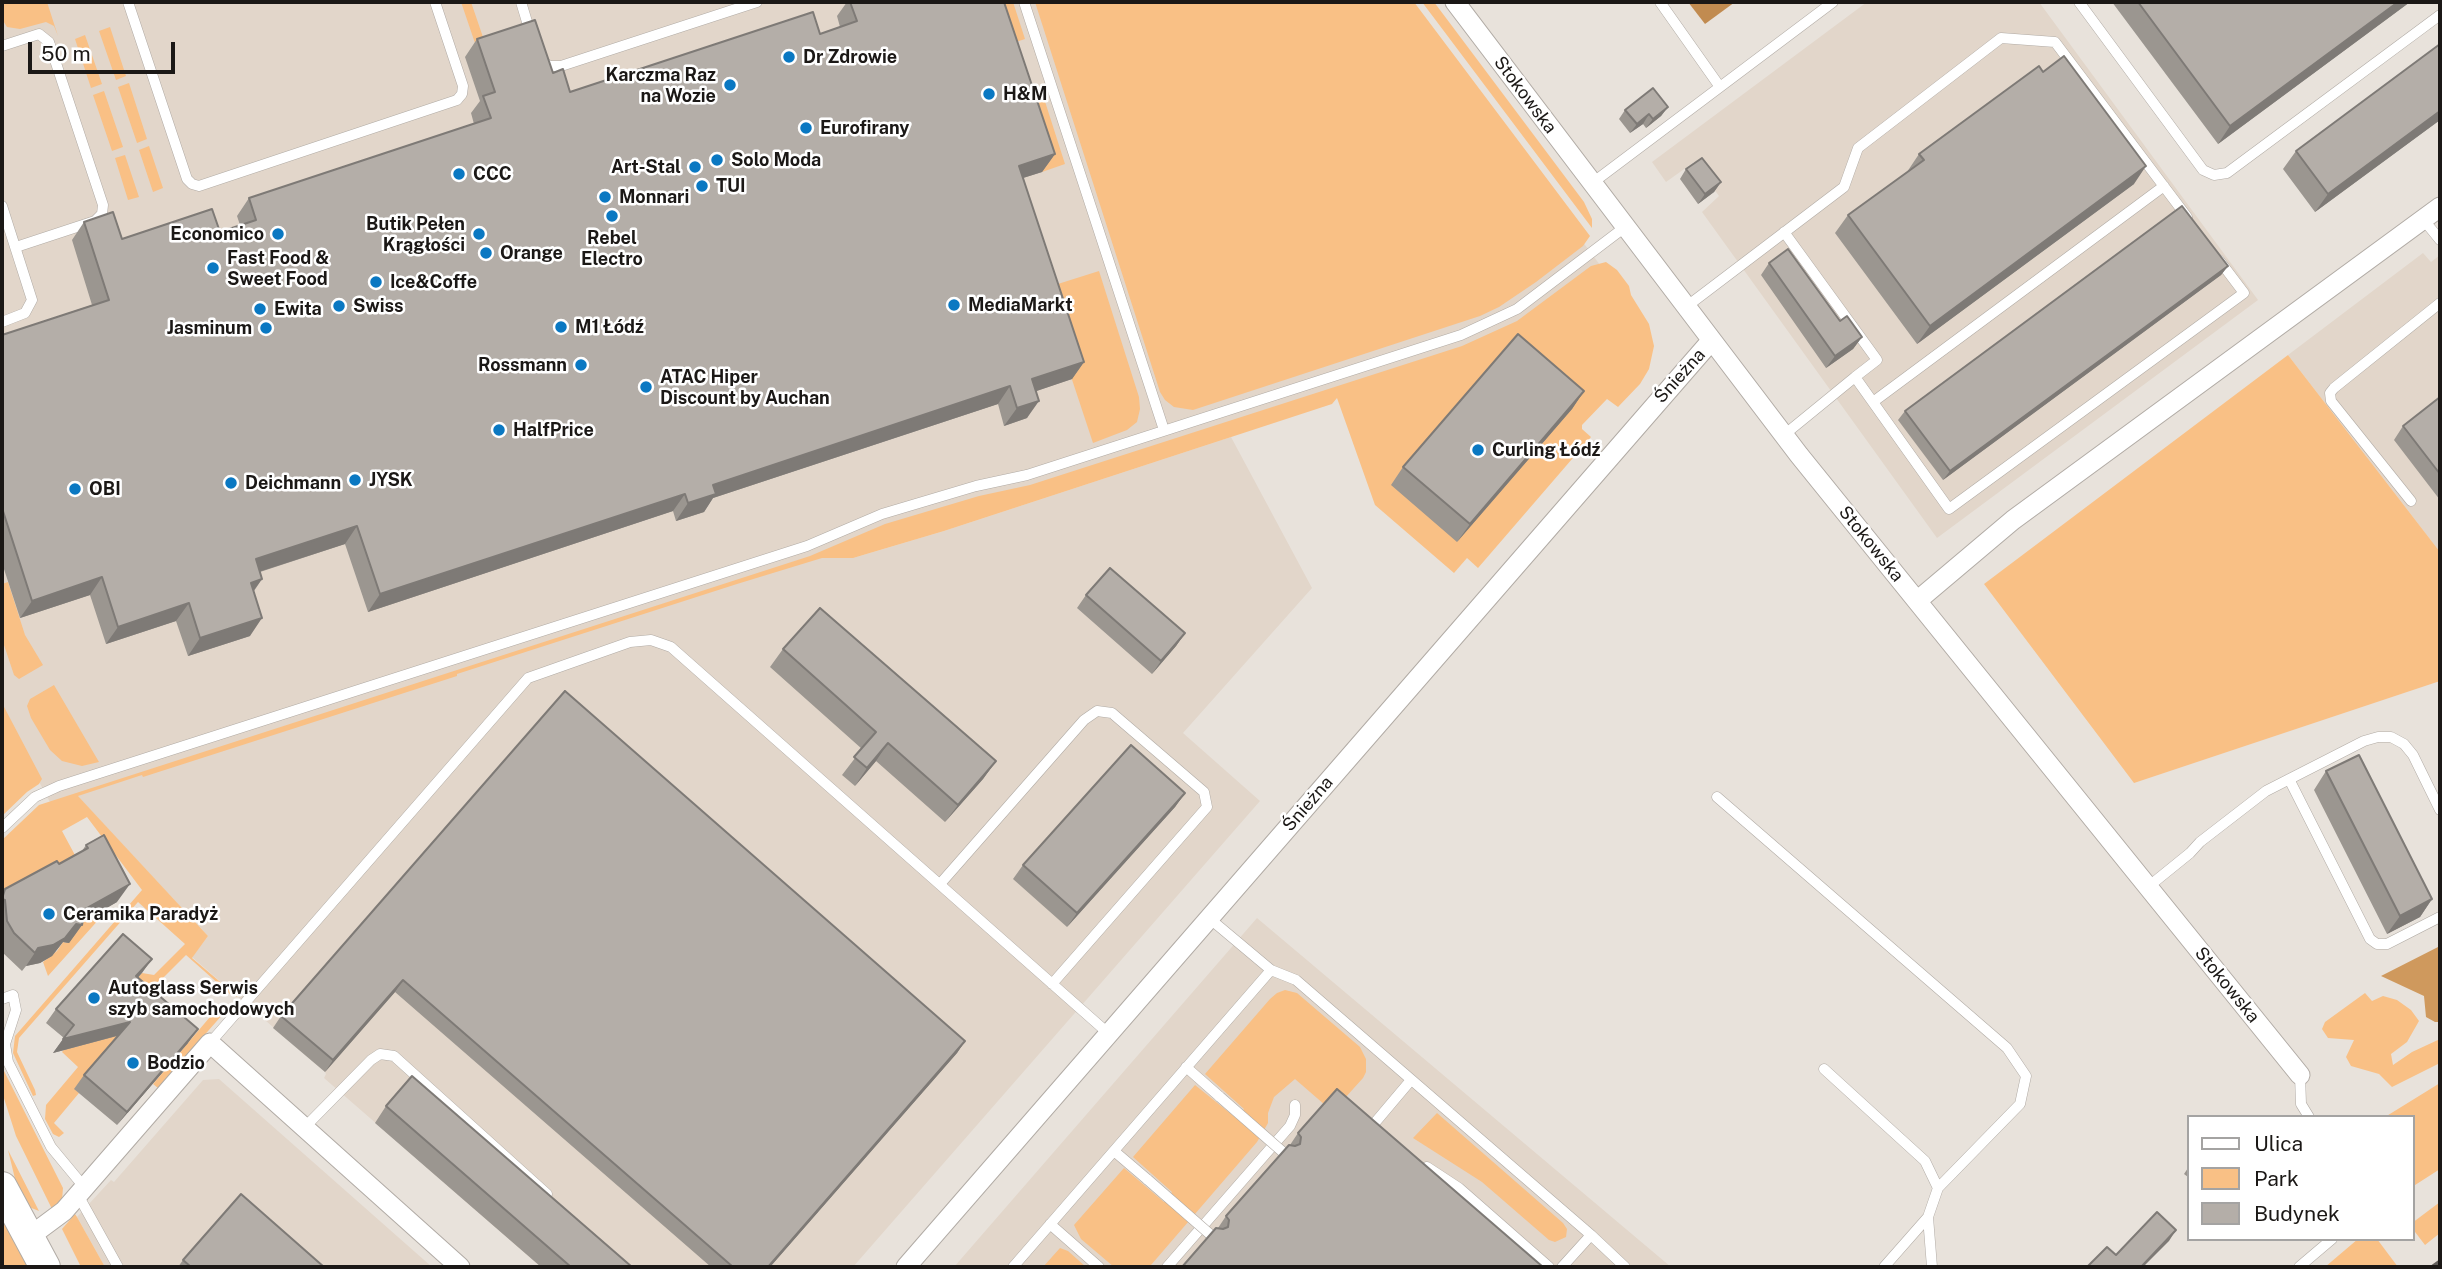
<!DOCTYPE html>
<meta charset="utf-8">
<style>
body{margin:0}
#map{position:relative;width:2442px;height:1269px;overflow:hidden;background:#e8e2db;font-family:"Public Sans",sans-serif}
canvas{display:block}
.frame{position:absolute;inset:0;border:4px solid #1b1816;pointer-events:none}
.legend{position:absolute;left:2187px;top:1115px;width:228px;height:126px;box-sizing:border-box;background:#fff;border:2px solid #a4a3a2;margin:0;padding:9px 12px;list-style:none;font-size:21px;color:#1b1816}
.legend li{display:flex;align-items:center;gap:14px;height:35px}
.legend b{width:35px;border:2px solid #a4a3a2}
.scale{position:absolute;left:28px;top:42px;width:147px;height:32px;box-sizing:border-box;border:4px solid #1b1816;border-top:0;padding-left:9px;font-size:21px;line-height:24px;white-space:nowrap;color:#1b1816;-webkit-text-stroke:5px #fff;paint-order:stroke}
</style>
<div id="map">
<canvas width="2442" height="1269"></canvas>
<div class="frame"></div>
<ul class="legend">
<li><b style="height:9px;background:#fff"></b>Ulica</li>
<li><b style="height:19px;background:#f9c085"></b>Park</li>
<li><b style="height:19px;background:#b4aea8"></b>Budynek</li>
</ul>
<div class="scale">50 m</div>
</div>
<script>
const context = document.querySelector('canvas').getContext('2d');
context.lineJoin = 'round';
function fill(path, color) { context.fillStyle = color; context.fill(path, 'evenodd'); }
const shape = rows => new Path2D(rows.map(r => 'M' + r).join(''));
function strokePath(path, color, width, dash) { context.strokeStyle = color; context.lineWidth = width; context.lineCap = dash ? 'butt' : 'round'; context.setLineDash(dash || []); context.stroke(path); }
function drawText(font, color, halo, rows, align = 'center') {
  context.font = font + ' "Public Sans",sans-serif'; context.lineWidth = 5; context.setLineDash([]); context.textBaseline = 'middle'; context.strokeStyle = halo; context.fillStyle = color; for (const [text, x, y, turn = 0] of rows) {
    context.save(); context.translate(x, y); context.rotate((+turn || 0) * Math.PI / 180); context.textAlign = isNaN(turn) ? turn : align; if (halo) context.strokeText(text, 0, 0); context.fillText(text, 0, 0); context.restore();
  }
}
fill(shape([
 [2,2,1403,2,1606,273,1544,318,853,558,944,531,1231,437,1312,588,1183,733,1260,801,853,1267,541,1267,324,1078,326,1074,325,1072,192,957,208,936,77,796,51,804,2,713],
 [1867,2,2039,2,2258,300,1937,538,1702,212,1719,196,1694,162,1666,182,1652,162],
 [2423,253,2431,262,2440,255,2440,552,2288,355],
 [1257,918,1671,1267,954,1267],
 [219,1079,432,1267,105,1267,77,1217,111,1180,114,1182,203,1080]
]), '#e2d6ca');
fill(shape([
 [4,2,47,2,58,36,54,26,46,22,20,29,7,27,2,19],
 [461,2,471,2,485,43,476,46],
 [986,2,1013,2,1025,39,1001,47],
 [1035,2,1414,2,1590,236,1583,246,1536,282,1499,307,1480,316,1193,410,1174,407,1165,400,1160,392],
 [1422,2,1434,2,1584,202,1592,219,1592,228],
 [110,27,126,76,116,80,99,31],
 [85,35,102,84,91,88,75,39],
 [129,83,147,139,137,143,118,87],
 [1041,89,1065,164,1042,172,1017,97],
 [104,91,123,147,112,151,93,95],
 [149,146,163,188,153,192,139,150],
 [125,155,139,197,128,200,115,158],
 [1606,262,1617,270,1629,286,1631,295,1649,324,1654,346,1649,369,1640,384,1618,407,1607,399,1582,425,1582,429,1591,437,1478,568,1467,558,1454,573,1375,505,1337,398,1332,404,944,531,853,558,822,558,737,584,457,674,457,676,143,777,142,775,78,796,208,936,192,958,238,997,230,994,186,955,140,1001,145,1006,75,1089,79,1093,54,1123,64,1133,59,1137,53,1134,45,1119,46,1105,78,1067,62,1052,67,1046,77,1047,142,973,154,975,185,944,138,902,19,1038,17,1052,35,1090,36,1095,33,1096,13,1053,15,1036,142,890,87,817,62,831,76,857,2,902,2,840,39,805,810,556,885,524,979,496,1030,485,1462,346,1517,321,1591,266],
 [1099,271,1139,397,1140,409,1137,422,1127,430,1093,443,1042,289],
 [2288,355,2440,552,2440,681,2134,783,1984,584],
 [8,582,25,635,43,665,19,679,14,675,2,639,2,584],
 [54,685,99,762,82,766,62,761,50,750,31,718,27,706,30,699],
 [2,703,42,779,39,784,27,792,2,816],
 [101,911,101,917,48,976,43,962,57,951,63,942,68,943,55,937],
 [1285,990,1297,993,1360,1047,1366,1059,1366,1072,1363,1078,1335,1109,1325,1105,1295,1079,1274,1097,1268,1113,1268,1123,1257,1142,1151,1265,1148,1267,1114,1267,1081,1239,1074,1225,1124,1168,1164,1202,1172,1192,1133,1157,1195,1085,1236,1118,1244,1109,1205,1074,1270,999,1277,993],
 [2365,993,2372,1001,2383,996,2397,1000,2411,1010,2419,1021,2407,1042,2391,1054,2393,1065,2412,1052,2440,1039,2440,1063,2392,1087,2379,1074,2351,1066,2346,1057,2354,1040,2328,1038,2322,1029,2325,1022],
 [221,1004,224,1010,223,1014,158,1088,153,1084],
 [2,1067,63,1188,62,1200,52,1209,16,1136,2,1092],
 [2440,1083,2440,1169,2412,1187,2412,1117,2385,1117],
 [1437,1113,1563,1223,1567,1229,1566,1237,1555,1242,1549,1240,1482,1182,1413,1138],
 [8,1150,39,1211,29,1207,17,1187],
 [2440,1202,2440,1233,2425,1245,2412,1228,2412,1223],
 [2,1214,30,1267,2,1267],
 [75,1214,77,1217,105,1267,81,1267,62,1229],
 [2358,1239,2377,1239,2398,1267,2325,1267],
 [1060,1248,1068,1251,1086,1267,1043,1267]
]), '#f9c085');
fill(shape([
 [2440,946,2440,1022,2435,1022,2426,1017,2424,996,2381,976]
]), '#cf995d');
fill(shape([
 [1688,2,1735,2,1705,24]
]), '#c18b50');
const lane = shape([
 [128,2,187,179,192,184,199,186,457,100,462,94,463,86,435,2],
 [521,2,531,35],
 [1024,2,1164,430],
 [1660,2,1720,87],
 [2079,2,2203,170,2214,175,2227,173,2440,15],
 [2,46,39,34,49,42,103,205,102,214,95,221,16,247],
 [542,62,550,66,561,66,757,2],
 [1591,184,1833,2],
 [2,206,32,300,25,313,2,322],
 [2423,219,2440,240],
 [1784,232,1877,360,1855,377],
 [1686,307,1844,187,1858,148,2001,38,2055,42,2187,217],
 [1873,402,2164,186],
 [1784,435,1855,377,1949,509,2244,293,2219,260],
 [2411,501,2331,401,2330,393,2334,388,2440,303],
 [2289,779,2370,939,2377,944,2387,944,2440,917],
 [1717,797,2007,1048,2026,1076,2020,1104,1938,1188],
 [2,828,35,797,59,786,807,546,882,514,976,486,1027,475,1461,335,1517,309,1625,227],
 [940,884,1084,720,1097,711,1112,713,1204,792,1207,807,1052,984],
 [2148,887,2190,853,2200,842,2266,791,2364,741,2378,737,2391,737,2404,744,2413,755,2440,810],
 [1209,918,1271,970,1296,980,1591,1235,1625,1267],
 [2,999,13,995,16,1010,5,1044,8,1062,51,1147,85,1188],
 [210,1043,528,678,630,642,651,640,671,647,1109,1034],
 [1186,1067,1220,1097],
 [1824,1069,1925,1161,1938,1188,1928,1217,1884,1267],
 [2300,1075,2301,1104,2309,1117],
 [1373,1125,1411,1080],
 [304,1128,371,1060,380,1054,394,1056,547,1194],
 [1114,1151,1148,1180],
 [1427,1167,1459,1188,1549,1267],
 [78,1195,118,1267],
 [1928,1217,1932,1267],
 [1050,1224,1099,1267],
 [1013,1267,1271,970],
 [1167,1267,1290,1126,1295,1115,1295,1105],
 [1562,1267,1591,1235],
 [2299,1267,2332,1239]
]);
const street = shape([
 [1455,2,1799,455,2300,1075],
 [1917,601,2013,520,2440,207],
 [29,1237,64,1211,210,1043,460,1267],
 [906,1267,1711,341]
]);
const primary = shape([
 [2,1187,45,1267]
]);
strokePath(lane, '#b1aba5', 11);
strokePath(street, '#b1aba5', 21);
strokePath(primary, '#b1aba5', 32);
strokePath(lane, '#fff', 10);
strokePath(street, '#fff', 19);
strokePath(primary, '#fff', 30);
strokePath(shape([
 [2433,1267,2440,1262]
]), '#635f5b', 5);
const laneBridge = shape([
 [1220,1097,1284,1153],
 [1148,1180,1212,1236]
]);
strokePath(laneBridge, '#b1aba5', 11, []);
strokePath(laneBridge, '#fff', 10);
fill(shape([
 [847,2,1004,2,1055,154,1042,172,1023,178,1084,362,1072,379,1036,391,1027,418,1004,426,998,404,713,498,704,512,676,521,673,511,368,612,345,544,260,572,262,579,254,591,250,636,188,656,176,621,106,644,90,595,20,618,2,563,2,335,92,305,72,240,84,222,122,239,220,232,240,225,237,216,249,198,474,124,471,113,480,101,465,57,477,39,553,73,570,92,820,34,840,27,837,16],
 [2112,2,2410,2,2218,144],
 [2440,44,2440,120,2315,212,2283,169,2296,151],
 [1668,107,1661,116,1646,128,1643,124,1630,133,1619,119,1625,110],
 [1919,154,2134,184,1917,344,1835,233,1848,215,1907,172],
 [1686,169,1721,182,1714,192,1698,204,1680,179],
 [1769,263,1840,321,1862,337,1853,349,1826,368,1761,275],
 [2228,266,2221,275,1943,480,1898,420,1905,411],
 [1584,391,1572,409,1457,542,1391,485,1403,467],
 [2440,397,2440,500,2394,440,2403,426],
 [1086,595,1185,633,1176,646,1152,674,1077,608],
 [783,649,996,761,983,779,945,822,876,761,855,786,842,775,862,749,770,667],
 [565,691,965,1041,957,1053,770,1267,711,1267,395,992,325,1072,273,1028,281,1016],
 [2326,771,2432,899,2420,917,2387,934,2314,790],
 [1185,793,1175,807,1067,927,1013,879,1023,865],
 [86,845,117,902,82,922,82,925,69,943,63,942,52,956,40,963,26,966,22,971,2,952,2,894,5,889,59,864,82,851],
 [152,959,138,977,188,1043,117,1125,74,1089,84,1075,117,1036,53,1053,64,1038,46,1023,56,1009],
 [386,1106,632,1267,541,1267,375,1123],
 [1298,1133,1543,1267,1182,1267,1218,1228,1226,1216,1290,1145],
 [2188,1168,2188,1177,2184,1174],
 [183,1260,324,1267,178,1267]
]), '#9b9690');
fill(shape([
 [2398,2,2410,2,2218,144,2230,126],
 [1668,107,1661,116,1646,128,1653,119],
 [2440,111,2440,120,2315,212,2328,194],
 [1649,114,1643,124,1630,133,1637,124],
 [1055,154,1042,172,1007,183,1019,166],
 [2146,166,2134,184,1917,344,1930,326],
 [1721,182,1714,192,1698,204,1705,194],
 [2228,266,2221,275,1943,480,1950,471],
 [1862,337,1853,349,1826,368,1835,356],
 [1084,362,1072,379,1019,397,1032,379],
 [1010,386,998,404,713,498,704,512,676,521,688,503,713,485],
 [1584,391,1572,409,1457,542,1470,524],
 [1039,401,1027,418,1004,426,1017,408],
 [685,494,673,511,368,612,380,594],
 [357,526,345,544,243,577,256,559],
 [102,577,90,595,20,618,32,601],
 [262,579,249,597,251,583],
 [189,603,176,621,106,644,118,627],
 [262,618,250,636,188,656,200,638],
 [1185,633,1176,646,1152,674,1161,661],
 [888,743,876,761,855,786,867,768],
 [996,761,983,779,945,822,958,805],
 [1185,793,1175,807,1067,927,1077,913],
 [130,884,117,902,79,924,82,925,69,943,63,942,52,956,40,963,26,966,38,948,85,909],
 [2432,899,2420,917,2387,934,2400,916],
 [152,959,142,973,127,990,136,976],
 [403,980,395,992,325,1072,333,1060],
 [130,1022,120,1035,53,1053,63,1039],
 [198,1029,188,1043,117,1125,127,1112],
 [965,1041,957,1053,770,1267,768,1267],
 [2176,1230,2169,1241,2143,1267,2141,1267]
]), '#7e7a76');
const building = shape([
 [850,2,1004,2,1055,154,1019,166,1084,362,1032,379,1039,401,1017,408,1010,386,713,485,716,494,688,503,685,494,380,594,357,526,256,559,262,579,251,583,262,618,200,638,189,603,118,627,102,577,32,601,2,508,2,335,109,300,84,222,113,212,122,239,212,209,220,232,256,220,249,198,491,118,483,96,495,92,477,39,535,20,553,73,563,69,570,92,813,12,820,34,857,21,850,2],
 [2138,2,2398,2,2230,126,2138,2],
 [2440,44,2440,111,2328,194,2296,151,2440,44],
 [2064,56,2146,166,1930,326,1848,215,1924,160,1919,154,2039,66,2043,72,2064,56],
 [1653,88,1668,107,1653,119,1649,114,1637,124,1625,110,1653,88],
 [1702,158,1721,182,1705,194,1686,169,1702,158],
 [2182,206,2228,266,1950,471,1905,411,2182,206],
 [1788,249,1840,321,1847,316,1862,337,1835,356,1769,263,1788,249],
 [1518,334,1584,391,1470,524,1403,467,1518,334],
 [2440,397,2440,474,2403,426,2440,397],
 [1110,568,1185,633,1161,661,1086,595,1110,568],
 [820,608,996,761,958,805,888,743,867,768,854,757,876,732,783,649,820,608],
 [565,691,965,1041,768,1267,733,1267,403,980,333,1060,281,1016,565,691],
 [1131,745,1185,793,1077,913,1023,865,1131,745],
 [2359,755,2432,899,2400,916,2326,771,2359,755],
 [104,835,130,884,85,909,82,925,76,924,65,938,53,945,38,948,35,953,14,933,7,921,5,900,2,899,5,889,57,861,59,864,88,848,86,845,104,835],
 [123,934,152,959,136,976,198,1029,127,1112,84,1075,130,1022,63,1039,74,1025,56,1009,123,934],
 [412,1076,632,1267,571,1267,386,1106,412,1076],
 [1337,1089,1543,1267,1182,1267,1216,1228,1223,1229,1228,1227,1229,1220,1226,1216,1289,1145,1295,1146,1300,1144,1301,1137,1298,1133,1337,1089],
 [241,1194,324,1267,191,1267,183,1260,241,1194],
 [2157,1212,2176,1230,2141,1267,2087,1267,2107,1247,2116,1255,2157,1212]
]);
fill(building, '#b4aea8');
strokePath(building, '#7e7a76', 2);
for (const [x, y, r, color] of [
 [789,57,7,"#0a78c2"],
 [730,85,7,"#0a78c2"],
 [989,94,7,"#0a78c2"],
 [806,128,7,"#0a78c2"],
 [717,160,7,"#0a78c2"],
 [695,167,7,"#0a78c2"],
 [459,174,7,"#0a78c2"],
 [702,186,7,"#0a78c2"],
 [605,197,7,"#0a78c2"],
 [612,216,7,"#0a78c2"],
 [278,234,7,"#0a78c2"],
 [479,234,7,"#0a78c2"],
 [486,253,7,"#0a78c2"],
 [213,268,7,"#0a78c2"],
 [376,282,7,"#0a78c2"],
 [954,305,7,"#0a78c2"],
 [339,306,7,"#0a78c2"],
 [260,309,7,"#0a78c2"],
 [561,327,7,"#0a78c2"],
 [266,328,7,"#0a78c2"],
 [581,365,7,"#0a78c2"],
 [646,387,7,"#0a78c2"],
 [499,430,7,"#0a78c2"],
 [1478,450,7,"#0a78c2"],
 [355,480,7,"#0a78c2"],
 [231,483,7,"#0a78c2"],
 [75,489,7,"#0a78c2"],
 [49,914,7,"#0a78c2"],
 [94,998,7,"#0a78c2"],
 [133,1063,7,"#0a78c2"]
]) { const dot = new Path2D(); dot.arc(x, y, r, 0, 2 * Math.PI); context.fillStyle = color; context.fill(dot); strokePath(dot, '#fff', 2.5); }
drawText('bold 18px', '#1b1816', '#fff', [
 ["Dr Zdrowie",803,57],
 ["Karczma Raz",716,75,"right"],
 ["na Wozie",716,96,"right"],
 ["H&M",1003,94],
 ["Eurofirany",820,128],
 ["Solo Moda",731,160],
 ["Art-Stal",681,167,"right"],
 ["CCC",473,174],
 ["TUI",716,186],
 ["Monnari",619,197],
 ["Butik Pełen",465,224,"right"],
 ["Krągłości",465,245,"right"],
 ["Economico",264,234,"right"],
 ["Rebel",612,238,"center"],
 ["Electro",612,259,"center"],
 ["Orange",500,253],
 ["Fast Food &",227,258],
 ["Sweet Food",227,279],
 ["Ice&Coffe",390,282],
 ["MediaMarkt",968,305],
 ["Swiss",353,306],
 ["Ewita",274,309],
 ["M1 Łódź",575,327],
 ["Jasminum",252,328,"right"],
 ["Rossmann",567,365,"right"],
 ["ATAC Hiper",660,377],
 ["Discount by Auchan",660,398],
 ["HalfPrice",513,430],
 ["Curling Łódź",1492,450],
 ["JYSK",369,480],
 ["Deichmann",245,483],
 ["OBI",89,489],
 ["Ceramika Paradyż",63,914],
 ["Autoglass Serwis",108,988],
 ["szyb samochodowych",108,1009],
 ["Bodzio",147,1063]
], 'left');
drawText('18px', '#1b1816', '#fff', [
 ["Stokowska",1525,95,53],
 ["Śnieżna",1680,376,-48],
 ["Stokowska",1871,544,51],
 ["Śnieżna",1308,804,-49],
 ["Stokowska",2227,985,51]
]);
</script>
